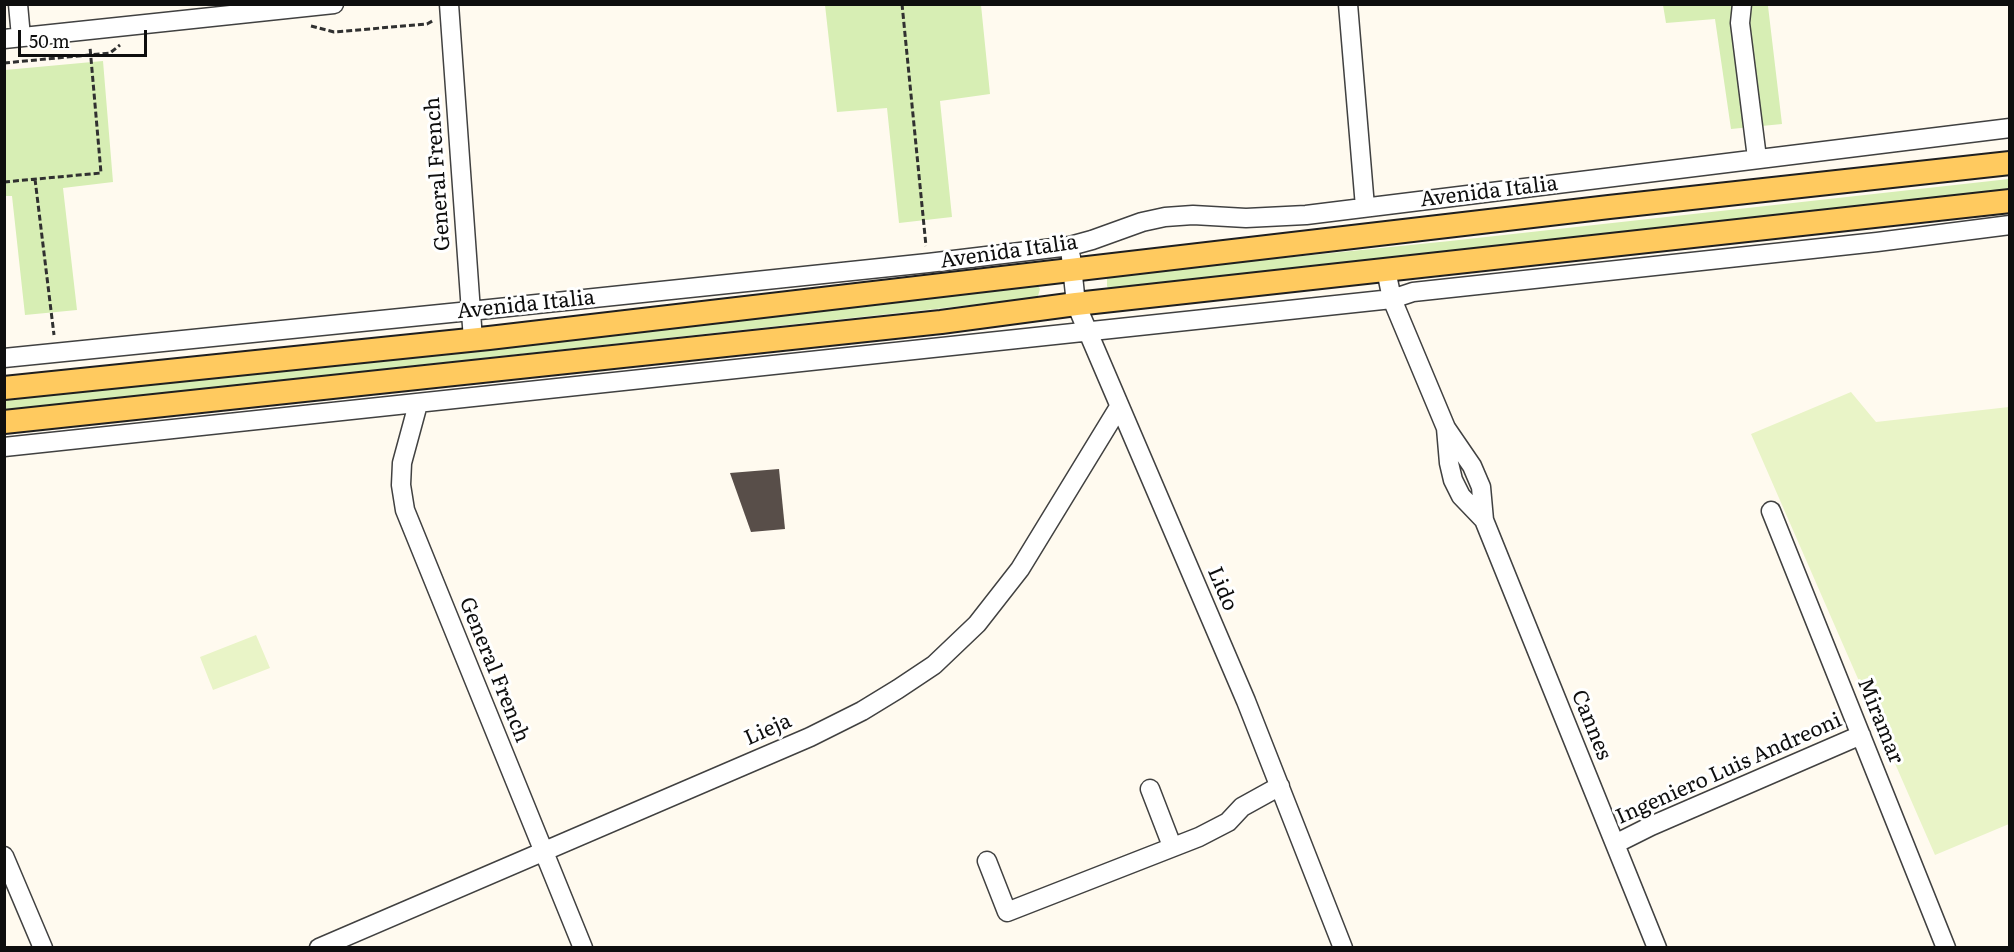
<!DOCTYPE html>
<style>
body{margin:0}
#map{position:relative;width:2014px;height:952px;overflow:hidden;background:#fffaef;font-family:Literata,serif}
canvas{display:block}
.frame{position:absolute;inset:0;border:6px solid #0e0e0e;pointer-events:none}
.scale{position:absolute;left:18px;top:30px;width:129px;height:27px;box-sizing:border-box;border:3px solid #0e0e0e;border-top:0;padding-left:8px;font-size:18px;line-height:21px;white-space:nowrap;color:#0e0e0e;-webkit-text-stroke:4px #fff;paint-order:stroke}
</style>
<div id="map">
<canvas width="2014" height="952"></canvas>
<div class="frame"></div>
<div class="scale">50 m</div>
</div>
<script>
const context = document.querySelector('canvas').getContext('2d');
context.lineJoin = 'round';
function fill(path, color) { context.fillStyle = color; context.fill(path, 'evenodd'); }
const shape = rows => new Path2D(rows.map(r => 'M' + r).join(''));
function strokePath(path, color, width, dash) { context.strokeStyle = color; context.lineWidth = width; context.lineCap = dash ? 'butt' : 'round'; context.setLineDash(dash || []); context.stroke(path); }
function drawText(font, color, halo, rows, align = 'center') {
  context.font = font + ' Literata,serif'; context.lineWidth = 6; context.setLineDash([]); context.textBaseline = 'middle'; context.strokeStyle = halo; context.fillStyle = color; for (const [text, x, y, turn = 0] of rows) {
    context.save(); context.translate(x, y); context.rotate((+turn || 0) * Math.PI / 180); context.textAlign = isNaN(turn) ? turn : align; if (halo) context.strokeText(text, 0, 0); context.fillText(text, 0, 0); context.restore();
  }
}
fill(shape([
 [825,5,981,5,990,94,940,101,952,217,899,223,887,108,837,112],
 [1663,5,1774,5,1768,6,1782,124,1731,129,1715,19,1666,23],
 [103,61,113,182,63,188,77,310,25,315,12,196,5,196,5,70],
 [2009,179,2009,194,1109,290,1107,286,1107,278,1125,274,1450,241],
 [1036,283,1040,289,1038,296,1036,298,5,410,4,396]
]), '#d7eeb4');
fill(shape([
 [1851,392,1876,422,2009,407,2009,824,1935,855,1751,434],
 [256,635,270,668,213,690,200,657]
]), '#e9f4c7');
fill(shape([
 [779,469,785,529,751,532,730,473]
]), '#584e49');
const minor = shape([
 [18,4,21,37],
 [449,4,473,340],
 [1348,4,1365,207],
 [1742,4,1740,23,1757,158],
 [4,39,334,4],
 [1071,257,1076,304,1246,701,1343,948],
 [1386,270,1392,299,1446,428,1472,466,1481,487,1484,520,1657,948],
 [4,358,470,311,928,263,1070,246,1092,240,1142,222,1165,217,1193,215,1246,218,1306,215,2010,128],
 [418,404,402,463,401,485,405,510,583,948],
 [1446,428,1449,463,1453,480,1461,496,1484,520],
 [4,447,1392,299,1413,292,1877,242,2010,225],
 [1771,511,1946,948],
 [1150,789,1172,846],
 [1615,844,1651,826,1861,735],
 [4,856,43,948],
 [987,861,1007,912,1199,837,1228,822,1242,807,1280,786],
 [319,948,810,737,862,711,898,689,934,665,977,624,1020,569,1119,407]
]);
const major = shape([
 [4,388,489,338,1609,207,2010,163],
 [4,422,941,322,1076,304,2010,201]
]);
strokePath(minor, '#414141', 21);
strokePath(major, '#1f1f1f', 26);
strokePath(shape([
 [902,4,926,246],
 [311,26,334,32,427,24,434,20],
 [4,63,110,53,120,45],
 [35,179,54,335],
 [4,182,101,173,90,47]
]), '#303030', 3, [6, 3]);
strokePath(minor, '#fff', 18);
strokePath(major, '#ffca5f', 22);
drawText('21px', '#0e0e0e', '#fff', [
 ["General French",438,174,-94],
 ["Avenida Italia",1489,192,-7],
 ["Avenida Italia",1009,252,-8],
 ["Avenida Italia",526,305,-6],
 ["Lido",1222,589,67],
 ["General French",494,670,68],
 ["Miramar",1880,721,68],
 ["Cannes",1591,725,68],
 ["Lieja",768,730,-24],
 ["Ingeniero Luis Andreoni",1729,769,-24]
]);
</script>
